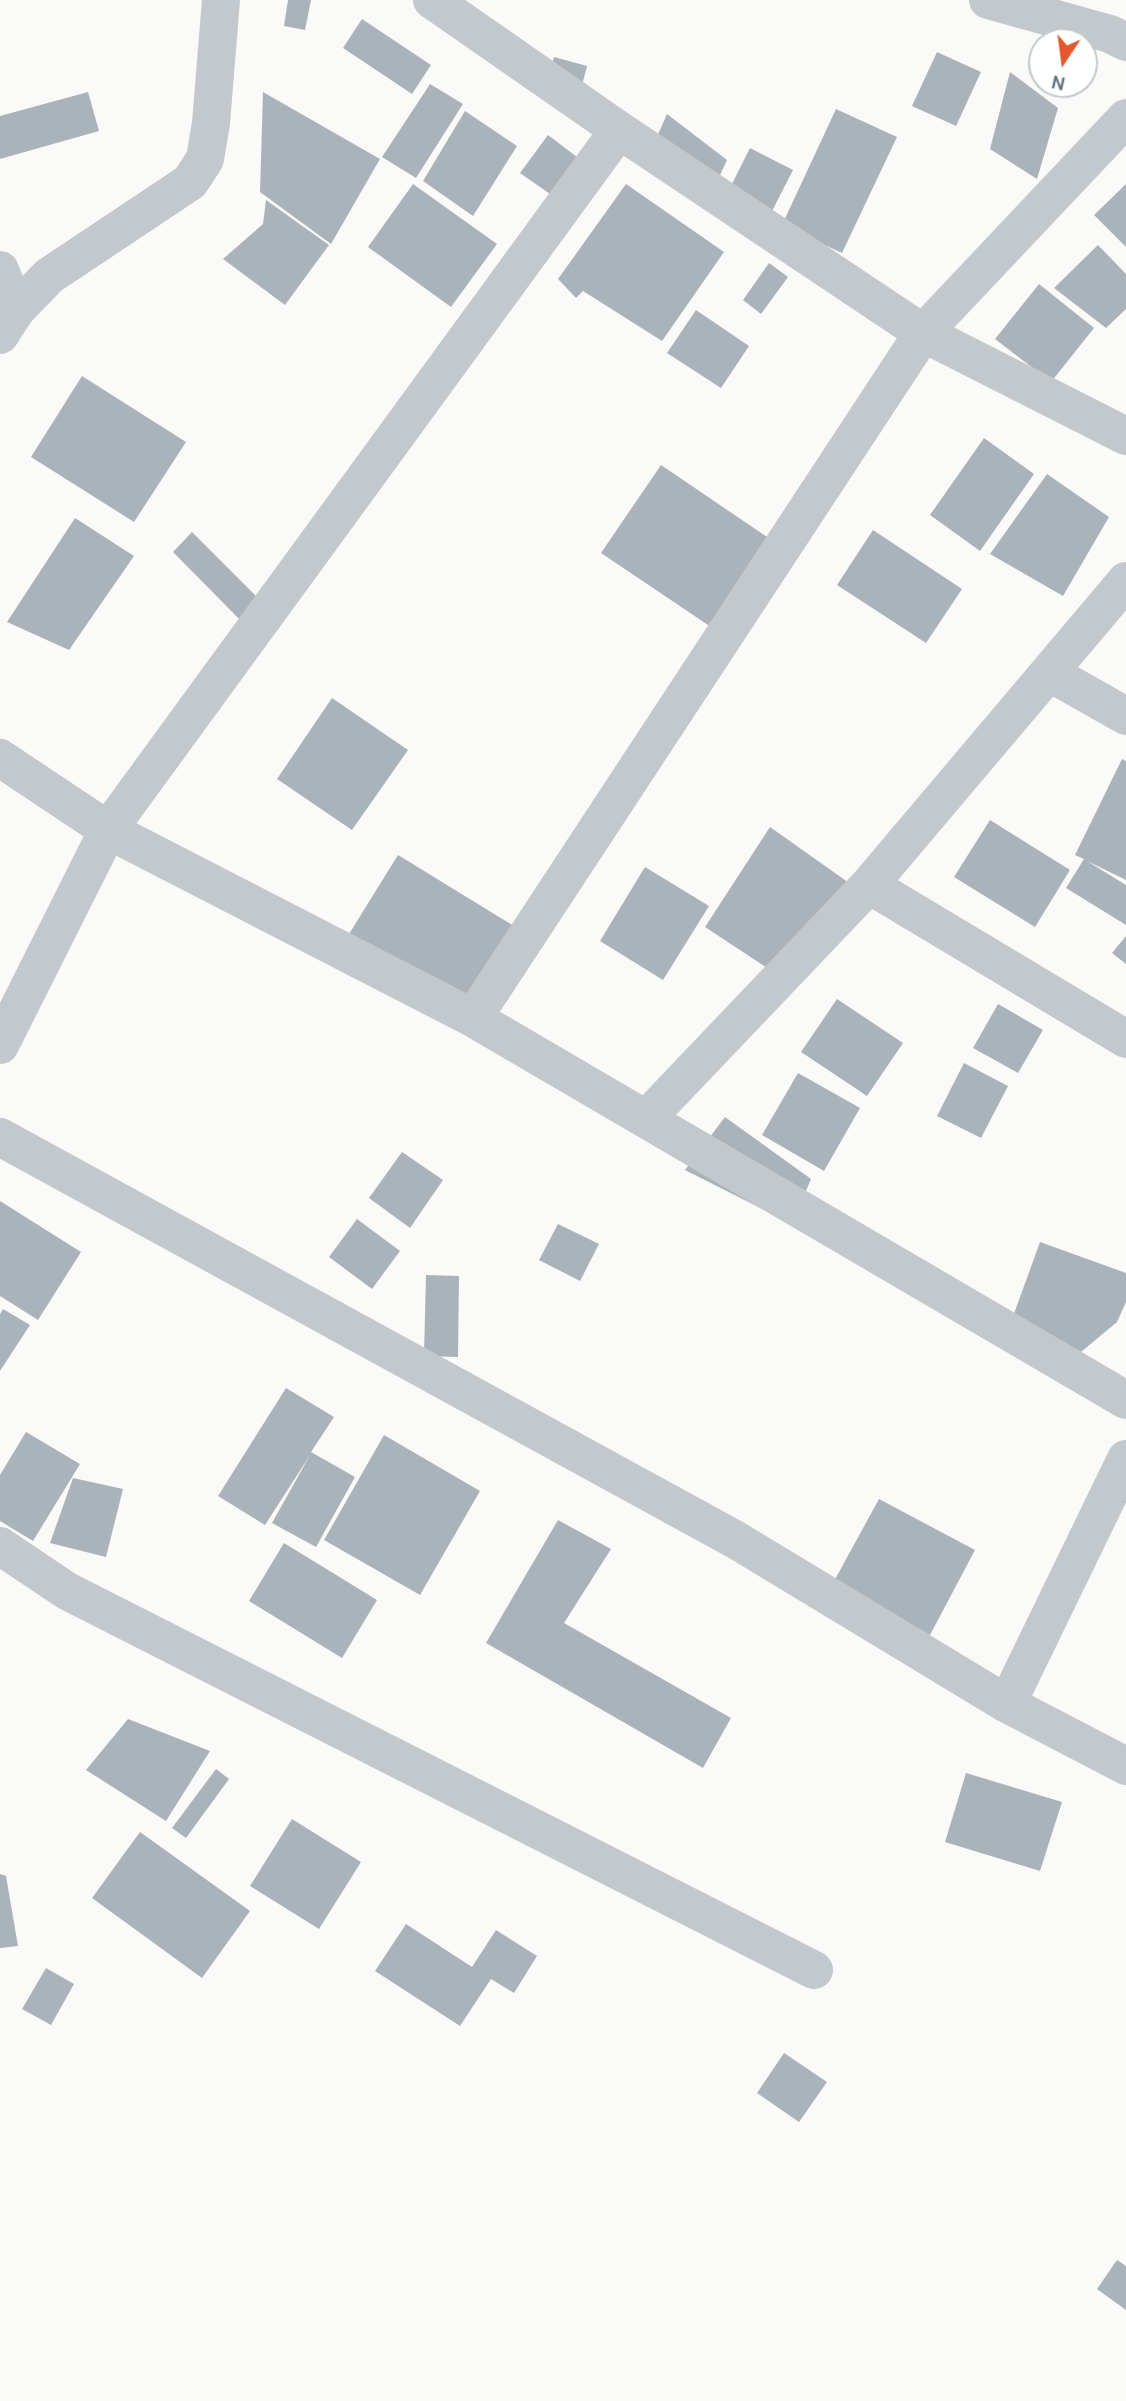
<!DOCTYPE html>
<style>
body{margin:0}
#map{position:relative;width:1126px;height:2401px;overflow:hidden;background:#fafaf8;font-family:Overpass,sans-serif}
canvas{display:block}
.north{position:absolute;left:1028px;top:28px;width:70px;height:70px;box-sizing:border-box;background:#fff;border:2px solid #c1c8cd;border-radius:50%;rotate:193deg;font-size:19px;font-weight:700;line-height:28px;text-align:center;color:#657683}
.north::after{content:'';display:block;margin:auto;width:24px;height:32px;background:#e4572e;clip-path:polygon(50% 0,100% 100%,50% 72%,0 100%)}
</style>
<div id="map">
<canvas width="1126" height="2401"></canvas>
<div class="north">N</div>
</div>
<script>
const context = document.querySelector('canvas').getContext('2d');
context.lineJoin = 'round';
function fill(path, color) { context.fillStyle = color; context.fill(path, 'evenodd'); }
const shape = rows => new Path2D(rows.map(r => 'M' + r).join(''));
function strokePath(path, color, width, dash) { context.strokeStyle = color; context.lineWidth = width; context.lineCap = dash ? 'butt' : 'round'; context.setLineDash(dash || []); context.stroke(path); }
fill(shape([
 [288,0,311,0,305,30,284,26],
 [362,19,431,65,412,94,343,48],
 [937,52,981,72,956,126,912,106],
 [554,57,587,66,580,93,550,70],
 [1010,72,1058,108,1037,179,990,149],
 [430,84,463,104,416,178,382,157],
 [88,92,99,131,0,159,0,116],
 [263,92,380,159,331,244,260,192],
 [836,109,897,137,842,253,782,225],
 [465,111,517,146,473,216,423,181],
 [667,114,727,160,715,186,649,155],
 [548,135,577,157,550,194,520,173],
 [750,148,793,170,770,215,727,194],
 [413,184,497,244,451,307,368,247],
 [626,184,724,252,662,341,583,291,576,298,558,279],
 [1126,184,1126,247,1094,215],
 [266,200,329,245,285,305,223,259,263,224],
 [1098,245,1126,274,1126,309,1106,328,1054,288],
 [769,263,788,277,761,314,743,300],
 [1039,284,1094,328,1051,382,995,339],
 [696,310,749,346,721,388,667,353],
 [82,376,186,442,134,522,31,457],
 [984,438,1034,474,980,551,930,515],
 [661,465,770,539,711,627,601,553],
 [1047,474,1109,517,1063,596,990,554],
 [75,518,134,556,69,650,7,622],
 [873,530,962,589,926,643,837,585],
 [192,532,269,609,249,629,173,552],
 [332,698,408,750,352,830,277,779],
 [1122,759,1126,761,1126,880,1087,861,1126,885,1126,925,1066,888,1084,859,1075,855],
 [990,820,1070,870,1035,927,954,877],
 [770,827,866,895,793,985,705,927],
 [398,855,540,942,483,1035,341,947],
 [645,867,709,906,663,980,600,941],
 [1126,936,1126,964,1112,953],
 [837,999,903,1043,867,1096,801,1052],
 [998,1004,1043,1030,1018,1073,973,1048],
 [964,1063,1008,1086,981,1138,937,1116],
 [798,1073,860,1108,824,1171,762,1135],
 [725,1117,811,1179,792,1224,685,1170],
 [402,1152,443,1180,410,1228,369,1198],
 [0,1201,81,1252,38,1320,0,1296],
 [357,1219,400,1251,372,1289,329,1257],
 [558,1224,599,1244,580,1281,539,1260],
 [1040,1242,1126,1273,1126,1302,1117,1322,1081,1352,1011,1322],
 [426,1275,459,1276,458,1357,424,1356],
 [3,1309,30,1325,0,1371,0,1314],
 [286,1388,334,1417,311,1452,355,1477,316,1547,272,1523,310,1455,265,1525,218,1496],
 [26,1432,80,1464,33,1541,0,1521,0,1475],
 [384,1435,480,1491,420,1595,324,1540],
 [73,1478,123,1489,106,1557,50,1543],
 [879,1499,975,1550,930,1635,833,1583],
 [558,1520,611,1549,564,1623,731,1718,703,1768,486,1643],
 [284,1543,377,1600,342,1658,249,1601],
 [128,1719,210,1751,166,1821,86,1770],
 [216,1769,229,1779,186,1838,172,1828],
 [966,1773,1062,1802,1040,1871,945,1842],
 [292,1819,361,1862,319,1929,250,1886],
 [140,1832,250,1911,202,1978,92,1898],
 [0,1874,6,1876,18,1946,0,1948],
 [406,1924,472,1967,496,1930,537,1956,514,1993,491,1979,460,2026,375,1971],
 [46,1968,74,1984,51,2025,22,2009],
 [784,2053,827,2082,799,2122,757,2093],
 [1117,2260,1126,2266,1126,2310,1097,2289]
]), '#aab3b9');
strokePath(shape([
 [432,0,619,130,923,333,1126,436],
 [988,0,1110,34,1126,42],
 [0,270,16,310],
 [0,335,16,310,49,276,190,182,205,159,211,123,221,0],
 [1050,673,1126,716],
 [0,758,108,830,473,1018,1126,1400],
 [869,885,1126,1039],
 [473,1018,923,333,1126,118],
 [0,1045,108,830,619,130],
 [646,1119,869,885,1126,581],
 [0,1137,736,1540,1007,1704,1126,1766],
 [0,1546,67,1591,814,1970],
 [1007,1704,1126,1459]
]), '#c3c8cc', 38);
</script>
